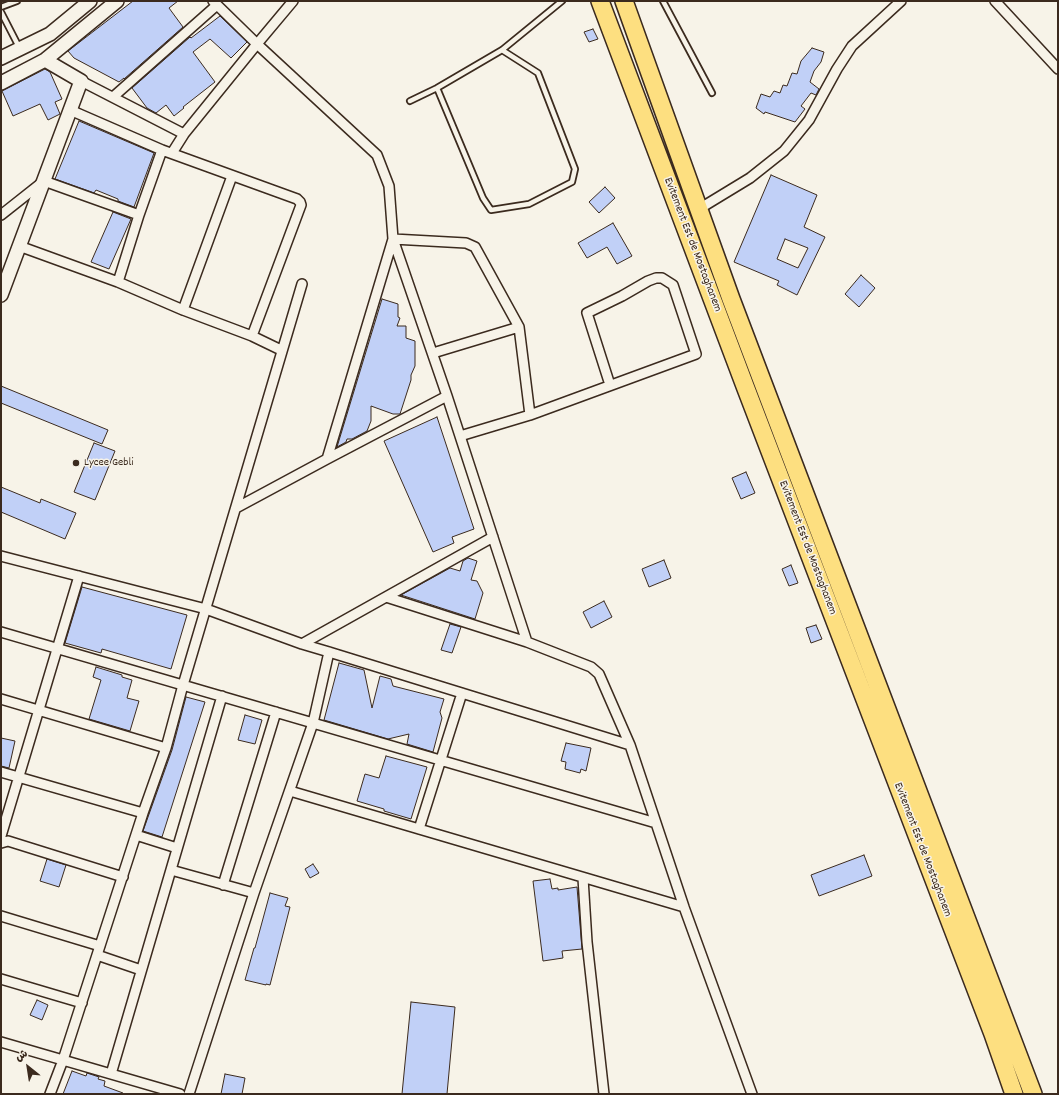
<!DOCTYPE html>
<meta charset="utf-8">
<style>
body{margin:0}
#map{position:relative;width:1059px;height:1095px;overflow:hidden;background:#f7f3e8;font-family:Dekko,"Playpen Sans Arabic",sans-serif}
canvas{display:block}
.frame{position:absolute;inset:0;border:2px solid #3b2a1e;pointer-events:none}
.north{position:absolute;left:8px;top:1047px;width:40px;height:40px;-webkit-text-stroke:3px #f7f3e8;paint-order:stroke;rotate:330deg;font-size:11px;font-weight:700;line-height:16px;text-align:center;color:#3b2a1e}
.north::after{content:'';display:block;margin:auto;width:14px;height:18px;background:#3b2a1e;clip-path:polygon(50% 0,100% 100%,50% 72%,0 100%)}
</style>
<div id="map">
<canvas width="1059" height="1095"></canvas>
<div class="frame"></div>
<div class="north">ش</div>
</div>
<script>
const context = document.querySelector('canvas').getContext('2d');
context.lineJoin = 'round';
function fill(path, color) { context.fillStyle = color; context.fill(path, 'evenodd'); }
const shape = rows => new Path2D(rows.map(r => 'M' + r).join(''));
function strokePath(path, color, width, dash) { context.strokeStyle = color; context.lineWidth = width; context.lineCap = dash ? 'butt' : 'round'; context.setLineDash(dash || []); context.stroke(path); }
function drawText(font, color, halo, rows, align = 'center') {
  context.font = font + ' Dekko,sans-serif'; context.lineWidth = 3; context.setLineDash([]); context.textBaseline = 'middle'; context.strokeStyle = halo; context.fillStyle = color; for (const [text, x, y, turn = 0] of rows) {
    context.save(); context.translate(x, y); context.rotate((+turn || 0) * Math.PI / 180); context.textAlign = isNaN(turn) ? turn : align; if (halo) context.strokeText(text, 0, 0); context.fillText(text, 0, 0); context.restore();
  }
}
const building = shape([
 [133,1,178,1,169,8,183,27,124,79,124,78,119,82,74,58,68,51,133,1],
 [220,16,247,42,231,58,210,39,193,52,215,82,183,107,184,108,174,116,166,105,156,113,147,108,132,88,190,37,191,38,220,16],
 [593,29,598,39,589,42,584,32,593,29],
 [812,48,824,52,821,62,814,71,810,82,819,89,816,95,811,93,801,106,805,109,795,122,765,112,764,114,756,108,761,94,770,97,774,91,780,93,783,85,787,86,792,73,797,74,801,61,812,48],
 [45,69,50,72,62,99,55,102,60,114,48,120,40,104,13,116,2,91,45,69],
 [79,121,154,153,134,207,118,201,118,199,96,190,94,193,55,179,79,121],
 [771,175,817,195,804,227,825,237,797,295,777,285,779,281,734,262,771,175],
 [785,239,808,248,798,268,777,259,785,239],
 [605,187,615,198,599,213,589,202,605,187],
 [113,212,131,219,109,269,91,262,113,212],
 [613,223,632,256,617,264,607,247,587,258,578,243,613,223],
 [861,275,875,288,859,307,845,294,861,275],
 [382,299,398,304,398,317,400,318,397,326,406,326,406,338,415,341,415,366,411,375,411,380,400,414,393,414,371,406,371,421,367,431,352,439,347,439,346,442,337,447,382,299],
 [1,386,108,430,102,444,1,403,1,386],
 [437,417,474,529,452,537,454,543,433,552,384,441,437,417],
 [94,443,115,451,95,500,74,492,94,443],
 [746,472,755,493,741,499,732,478,746,472],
 [1,487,40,503,41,499,76,513,65,539,1,512,1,487],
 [468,558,477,561,471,580,477,581,483,593,475,619,401,595,450,568,460,571,463,561,468,558],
 [664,560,671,578,649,587,642,569,664,560],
 [791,565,798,583,789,586,782,569,791,565],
 [82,587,187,615,171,669,102,649,101,653,65,643,82,587],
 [604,601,612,617,591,628,583,612,604,601],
 [450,624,461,627,452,653,441,650,450,624],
 [816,625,822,639,811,643,806,628,816,625],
 [339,663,364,670,372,708,380,676,391,679,393,686,444,699,440,712,442,718,433,752,407,744,409,734,388,739,324,720,339,663],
 [96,667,122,675,122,677,132,680,127,698,139,701,130,731,89,719,101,680,93,677,96,667],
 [186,697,205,702,162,837,143,831,172,750,186,697],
 [245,715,262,720,255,744,238,740,245,715],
 [1,738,15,741,9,768,1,766,1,738],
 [566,743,591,748,586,771,581,769,580,773,565,769,566,762,561,761,566,743],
 [386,756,427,767,411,819,384,811,384,809,357,801,365,774,379,778,386,756],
 [864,855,872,876,819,896,811,875,864,855],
 [47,859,66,865,59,887,40,881,47,859],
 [313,864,319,873,310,878,305,869,313,864],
 [550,879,552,889,558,888,558,890,577,887,582,949,562,951,563,958,543,961,533,881,550,879],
 [270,893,288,898,285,906,290,907,270,985,266,984,266,985,245,980,254,948,255,948,270,893],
 [37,1000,48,1005,42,1020,30,1015,37,1000],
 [411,1002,455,1007,447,1094,402,1094,411,1002],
 [72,1071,86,1076,87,1073,99,1077,98,1079,105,1081,104,1086,123,1093,123,1094,63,1094,72,1071],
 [225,1074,245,1078,242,1094,221,1094,225,1074]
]);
fill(building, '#c1d0f7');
strokePath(building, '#3b2a1e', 1);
const lane = shape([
 [663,1,712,93],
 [1,7,17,1],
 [1,12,19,47],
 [437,88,483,198,491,210,529,204,572,182,575,169,538,73,502,50],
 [410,101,437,88,502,50,562,1]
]);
const street = shape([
 [213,1,257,44,377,155,389,186,393,239,447,396,527,642],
 [995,1,1058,69],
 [81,81,184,134],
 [113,97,217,5],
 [70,110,162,150,297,199,300,202,301,205,252,336],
 [172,153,184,134,257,44,293,1],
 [699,209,750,178,784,151,809,120,837,69,852,46,901,1],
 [1,215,44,181,139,215],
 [19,246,118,282,183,310,252,336,281,350],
 [118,282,139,215,162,150],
 [183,310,232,176],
 [433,353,519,327],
 [530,415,696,354,673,285,662,278,656,278,648,281,622,296,587,313,610,385],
 [327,459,393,239,466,243,475,247,519,327,530,415,460,436],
 [236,508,327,459,447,396],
 [1,556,206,609,302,644,329,652,630,745],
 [386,597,527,642,591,667,599,674,630,745,684,907,752,1094],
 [1,632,656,823],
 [302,644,493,537],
 [1,699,166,748],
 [1,772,143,813],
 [290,791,684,907],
 [419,829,462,693],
 [136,835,177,848],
 [1,836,79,576],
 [1,843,8,841,123,877],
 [171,870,254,893],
 [583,878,587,942,604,1094],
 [223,885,276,712],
 [1,916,100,946],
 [97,955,141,970],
 [1,979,82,1003],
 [1,1042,180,1094],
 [111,1074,222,696],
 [50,1094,63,1060,143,813,166,748,183,685,302,284],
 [189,1094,254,893,313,723,329,652]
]);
const secondary = shape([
 [1,58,50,34,90,1],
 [1,83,45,60,117,1],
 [1,295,81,81,45,60]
]);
const highway = shape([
 [600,1,745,386,993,1034,1014,1094],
 [624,1,731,299,1033,1094]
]);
strokePath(lane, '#3b2a1e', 8);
strokePath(street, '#3b2a1e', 12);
strokePath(secondary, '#3b2a1e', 16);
strokePath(highway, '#3b2a1e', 20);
strokePath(lane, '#f7f3e8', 4.5);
strokePath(street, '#f7f3e8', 9);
strokePath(secondary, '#f7f3e8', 13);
strokePath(highway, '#fddf80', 17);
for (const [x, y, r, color] of [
 [76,463,4,"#3b2a1e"]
]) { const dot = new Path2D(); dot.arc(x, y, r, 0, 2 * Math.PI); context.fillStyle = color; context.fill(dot); strokePath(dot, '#f7f3e8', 1.5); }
drawText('12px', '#3b2a1e', '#f7f3e8', [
 ["Evitement Est de Mostaghanem",692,245,69],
 ["Evitement Est de Mostaghanem",807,548,69],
 ["Evitement Est de Mostaghanem",922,850,69]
]);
drawText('12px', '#3b2a1e', '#f7f3e8', [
 ["Lycee Gebli",84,463]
], 'left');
</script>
